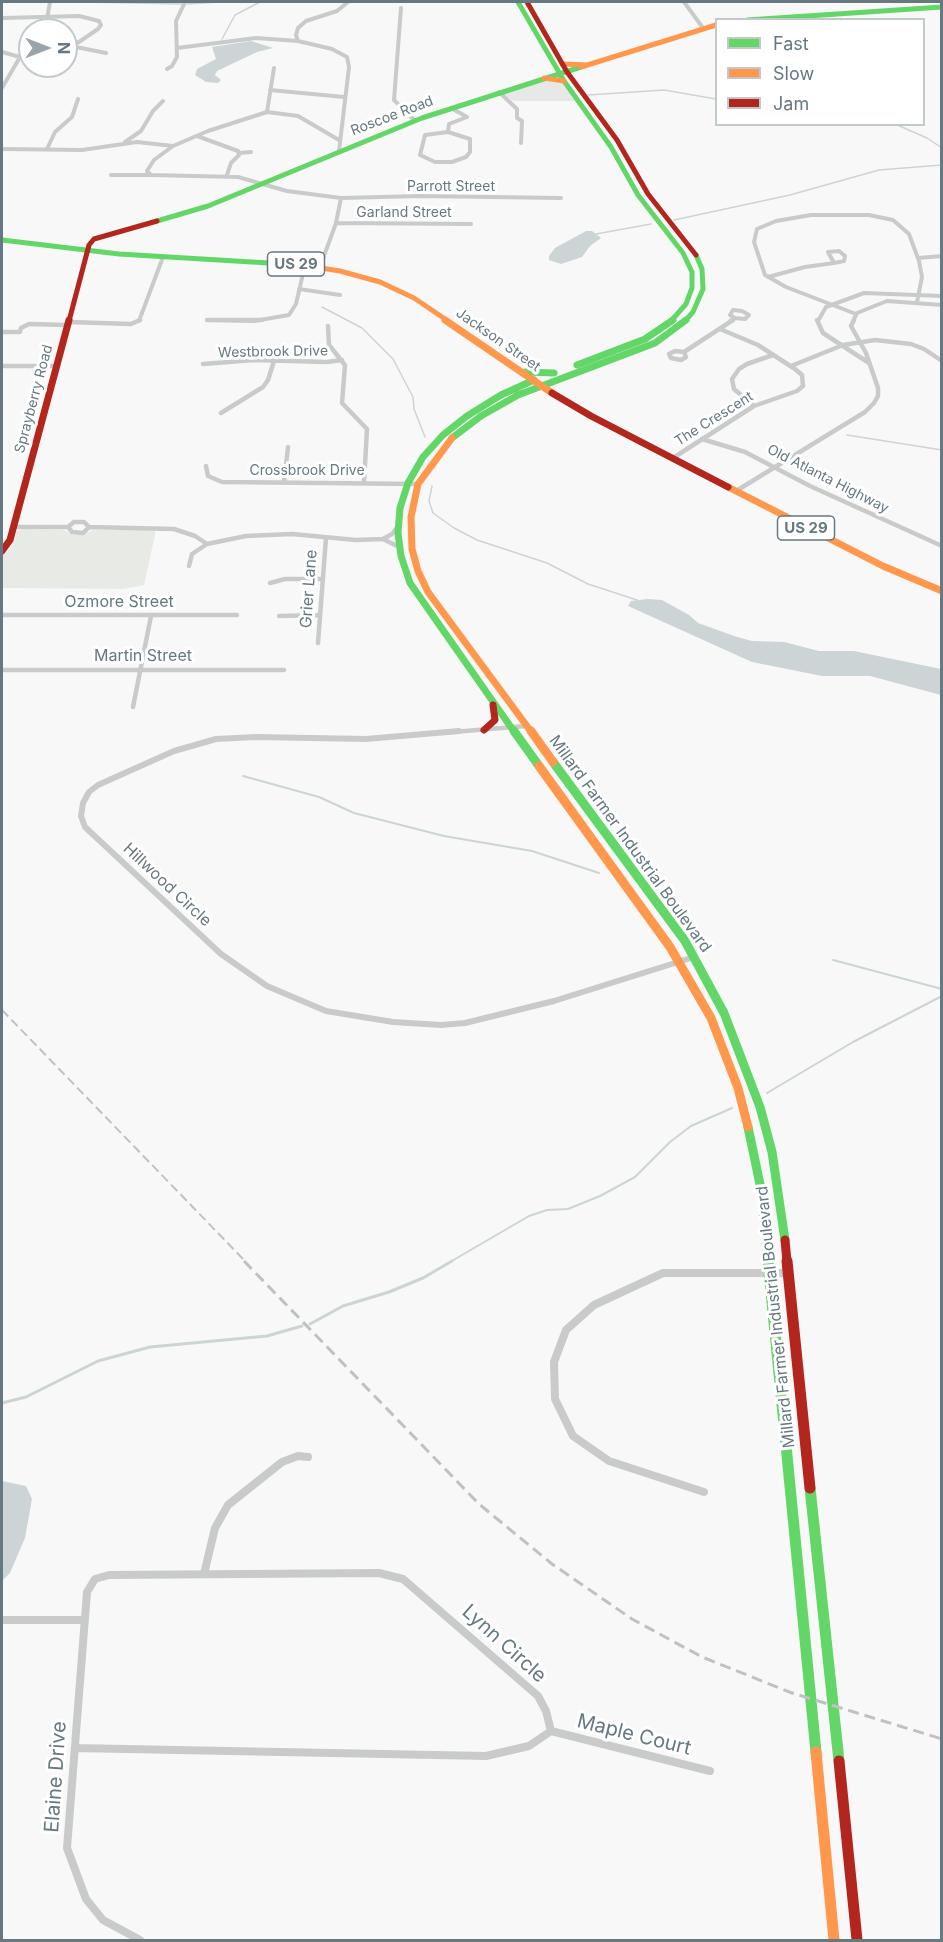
<!DOCTYPE html>
<style>
body{margin:0}
#map{position:relative;width:943px;height:1942px;overflow:hidden;background:#f8f8f8;font-family:Inter,sans-serif}
canvas{display:block}
.frame{position:absolute;inset:0;border:3px solid #667880;pointer-events:none}
.legend{position:absolute;left:715px;top:18px;width:210px;height:108px;box-sizing:border-box;background:#fff;border:2px solid #c2c9cc;margin:0;padding:8px 10px;list-style:none;font-size:18px;color:#667880}
.legend li{display:flex;align-items:center;gap:12px;height:30px}
.legend b{width:30px;border:2px solid #c2c9cc}
.north{position:absolute;left:18px;top:18px;width:60px;height:60px;box-sizing:border-box;background:#fff;border:2px solid #c2c9cc;border-radius:50%;rotate:90deg;font-size:16px;font-weight:700;line-height:24px;text-align:center;color:#667880}
.north::after{content:'';display:block;margin:auto;width:21px;height:27px;background:#99a5aa;clip-path:polygon(50% 0,100% 100%,50% 72%,0 100%)}
</style>
<div id="map">
<canvas width="943" height="1942"></canvas>
<div class="frame"></div>
<ul class="legend">
<li><b style="height:8px;background:#63d668"></b>Fast</li>
<li><b style="height:8px;background:#ff974d"></b>Slow</li>
<li><b style="height:8px;background:#b3261e"></b>Jam</li>
</ul>
<div class="north">N</div>
</div>
<script>
const context = document.querySelector('canvas').getContext('2d');
context.lineJoin = 'round';
function fill(path, color) { context.fillStyle = color; context.fill(path, 'evenodd'); }
const shape = rows => new Path2D(rows.map(r => 'M' + r).join(''));
function strokePath(path, color, width, dash) { context.strokeStyle = color; context.lineWidth = width; context.lineCap = dash ? 'butt' : 'round'; context.setLineDash(dash || []); context.stroke(path); }
function drawText(font, color, halo, rows, align = 'center') {
  context.font = font + ' Inter,sans-serif'; context.lineWidth = 6; context.setLineDash([]); context.textBaseline = 'middle'; context.strokeStyle = halo; context.fillStyle = color; for (const [text, x, y, turn = 0] of rows) {
    context.save(); context.translate(x, y); context.rotate((+turn || 0) * Math.PI / 180); context.textAlign = isNaN(turn) ? turn : align; if (halo) context.strokeText(text, 0, 0); context.fillText(text, 0, 0); context.restore();
  }
}
fill(shape([
 [557,74,577,101,513,101,500,92]
]), '#e7e9e8');
fill(shape([
 [23,529,64,530,73,535,82,535,93,530,156,530,144,585,124,589,2,588,2,553,10,550,17,531]
]), '#e8eae5');
fill(shape([
 [251,41,273,48,257,52,217,71,215,75,221,80,218,83,206,82,195,75,197,69,216,59,212,47],
 [586,231,592,231,601,238,590,246,582,257,561,264,549,260,549,256,555,248],
 [648,599,662,600,689,615,698,623,737,637,752,641,784,642,819,651,854,651,941,669,941,695,870,676,822,676,752,662,628,606,631,601],
 [2,1481,26,1486,32,1499,25,1538,10,1573,2,1581]
]), '#ccd4d6');
strokePath(shape([
 [2,2,40,2],
 [85,2,182,4],
 [187,4,219,2],
 [222,39,235,15,260,2],
 [588,95,664,90,716,99],
 [895,124,927,138,942,148],
 [674,220,790,195,879,170,942,165],
 [596,234,651,224],
 [322,307,362,328,393,359,413,397,414,409,425,437],
 [847,435,942,450],
 [432,486,429,501,433,513,454,528,477,540,547,563,588,584,637,600]
]), '#ccd4d6', 1.5);
strokePath(shape([
 [243,776,319,797,354,813,444,836,532,851,599,873],
 [833,960,942,989],
 [767,1093,853,1042,942,996],
 [450,1262,529,1216,547,1210,568,1209,600,1196,635,1177,670,1142,691,1126,732,1108]
]), '#ccd4d6', 2);
strokePath(shape([
 [310,1324,343,1306,389,1292,423,1278,452,1261],
 [2,1403,26,1397,98,1361,150,1347,267,1336,302,1326]
]), '#ccd4d6', 3);
strokePath(shape([
 [684,2,703,28],
 [401,8,394,100,415,121],
 [2,18,79,16,99,21,101,25,98,29,73,46],
 [47,19,50,2],
 [66,45,106,53],
 [177,48,256,38,298,41],
 [2,52,20,57],
 [167,69,172,66,177,57,176,21,185,2],
 [2,88,20,57,30,51],
 [270,90,344,97],
 [499,92,517,109,517,118,522,121,521,143],
 [451,108,467,117],
 [267,112,274,68],
 [448,132,470,139,470,152,466,157,452,162,435,162,420,155,425,135,448,132],
 [448,132,449,124,467,117],
 [197,136,238,151,239,155,231,163,227,175],
 [339,140,298,116,267,112,208,131,173,146,154,160,147,171,151,175,238,177,287,191,341,198,420,196,561,198],
 [125,142,141,131,153,111,163,101],
 [2,149,82,150,137,142,173,146],
 [47,149,55,132,72,117,78,99],
 [339,151,349,67,347,57,332,49,298,41,296,35,298,28,306,21,337,11,348,2],
 [239,153,251,152],
 [111,175,151,175],
 [336,223,471,224],
 [839,251,845,256,844,261,834,263,828,252,839,251],
 [918,258,942,256],
 [320,267,336,223,341,198],
 [768,277,805,267,834,263],
 [299,289,340,295],
 [733,310,742,311,749,315,745,319,735,318,730,315,733,310],
 [856,314,786,287,765,275,754,242,757,229,776,221,811,215,869,215,893,220,909,234,919,261,922,277,917,302],
 [207,320,254,321,289,315,296,304,305,265],
 [139,321,163,257],
 [730,321,735,318],
 [818,321,826,307,864,293,942,296],
 [853,321,857,313,887,301,942,305]
]), '#c9cbcb', 4);
strokePath(shape([
 [207,320,262,320],
 [817,320,823,333,869,363],
 [69,322,131,324,140,320],
 [328,326,329,345,345,365,342,403,367,429,364,483],
 [2,332,20,332,21,328,29,324,68,325],
 [675,351,684,352,686,357,681,360,671,358,669,354,675,351],
 [684,352,733,320],
 [203,364,254,360,327,362,342,360],
 [2,366,57,366],
 [791,366,843,345,875,340,911,344,924,349,942,361],
 [754,406,734,389,732,379,739,369,747,364,773,355],
 [221,413,263,387,268,380,274,361],
 [702,439,745,452,810,486,942,546],
 [673,458,754,406,797,391,803,386,802,375,795,369,758,345,720,329],
 [206,466,208,476,222,482,418,484],
 [284,482,288,447],
 [736,491,865,412,874,403,878,396,878,388,866,353,851,326,854,320],
 [74,522,84,522,89,527,83,533,72,532,68,527,74,522],
 [398,526,392,534,383,539,399,547],
 [14,527,68,527],
 [89,527,174,529,195,536,207,544],
 [189,566,192,554,207,544,246,536,292,534,356,540,383,539],
 [270,583,285,579,322,579],
 [2,615,237,615],
 [279,616,320,615],
 [318,643,326,538],
 [2,670,284,670],
 [133,707,151,616],
 [441,733,526,726]
]), '#c9cbcb', 4.5);
strokePath(shape([
 [459,731,366,739,256,737,216,739,174,751,98,785,89,792,83,803,81,816,85,827,221,954,267,986,326,1011,393,1022,441,1025,465,1023,554,1001,694,957]
]), '#c9cbcb', 6);
strokePath(shape([
 [704,1492,609,1461,573,1436,555,1399,554,1362,566,1330,594,1305,663,1273,787,1273],
 [204,1574,215,1528,228,1505,282,1462,298,1456,308,1457],
 [2,1620,85,1620],
 [551,1731,710,1771],
 [75,1748,486,1756,529,1746,551,1731,546,1711,538,1696,403,1579,379,1573,109,1575,95,1579,87,1592,67,1848,86,1899,103,1920,140,1940]
]), '#c9cbcb', 8);
strokePath(shape([
 [518,2,564,81,611,147,638,195,683,253,692,272,692,288,686,304,671,321],
 [747,20,942,7],
 [157,221,208,206,422,118,581,67],
 [2,240,119,254,302,265],
 [685,321,693,312,703,289,702,269,696,255]
]), '#63d668', 5);
strokePath(shape([
 [577,365,645,339,673,320],
 [525,372,554,373],
 [452,438,481,416,518,395,655,343,686,320],
 [515,733,410,583,401,556,398,533,400,508,408,483,423,457,443,435,467,416,501,395,534,380]
]), '#63d668', 7);
strokePath(shape([
 [514,731,539,766],
 [553,762,685,941,724,1013,760,1107,772,1152,785,1240],
 [748,1127,761,1189,768,1262]
]), '#63d668', 9);
strokePath(shape([
 [768,1261,816,1752],
 [810,1488,839,1761]
]), '#63d668', 11);
strokePath(shape([
 [562,64,588,65],
 [581,67,716,25],
 [544,78,564,81],
 [302,265,340,271,380,282,414,298,448,321]
]), '#ff974d', 5);
strokePath(shape([
 [445,320,552,393],
 [452,438,418,484,411,517,412,549,418,571,428,592,532,733],
 [728,487,883,566,942,591]
]), '#ff974d', 7);
strokePath(shape([
 [531,731,553,762],
 [539,766,670,947,711,1018,738,1088,748,1127]
]), '#ff974d', 9);
strokePath(shape([
 [816,1752,834,1940]
]), '#ff974d', 11);
strokePath(shape([
 [527,2,567,72,617,140,648,194,696,255],
 [69,321,89,245,94,239,157,221]
]), '#b3261e', 5);
strokePath(shape([
 [552,393,591,416,728,487],
 [2,551,10,540,69,320],
 [484,730,495,720,493,705]
]), '#b3261e', 7);
strokePath(shape([
 [785,1240,787,1262]
]), '#b3261e', 9);
strokePath(shape([
 [787,1261,810,1488],
 [839,1761,857,1940]
]), '#b3261e', 11);
strokePath(shape([
 [2,1010,246,1262]
]), '#bfc2c2', 2, [9, 4.5]);
strokePath(shape([
 [244,1261,479,1504,552,1564,632,1619,702,1657,792,1693,942,1739]
]), '#bfc2c2', 3, [11, 6]);
drawText('14px', '#667880', '#fff', [
 ["Roscoe Road",392,116,-21],
 ["Parrott Street",451,187],
 ["Garland Street",404,213],
 ["Jackson Street",498,340,35],
 ["Westbrook Drive",273,352,-1],
 ["Sprayberry Road",34,399,-75],
 ["The Crescent",714,419,-32],
 ["Crossbrook Drive",307,471],
 ["Old Atlanta Highway",828,479,27]
]);
for (const [x, y, w] of [
 [296,264,57],
 [806,528,57]
]) { const box = new Path2D(); box.roundRect(x - w / 2, y - 12, w, 24, 4.5); context.fillStyle = '#fff'; context.fill(box); strokePath(box, '#667880', 1.5); }
drawText('bold 15px', '#667880', null, [
 ["US 29",296,264],
 ["US 29",806,528]
]);
drawText('16px', '#667880', '#fff', [
 ["Grier Lane",309,589,-86],
 ["Ozmore Street",119,602],
 ["Martin Street",143,656],
 ["Millard Farmer Industrial Boulevard",630,844,54],
 ["Hillwood Circle",167,885,43],
 ["Millard Farmer Industrial Boulevard",776,1317,-96]
]);
drawText('20px', '#667880', '#fff', [
 ["Lynn Circle",504,1644,42],
 ["Maple Court",634,1735,14],
 ["Elaine Drive",56,1777,-86]
]);
</script>
